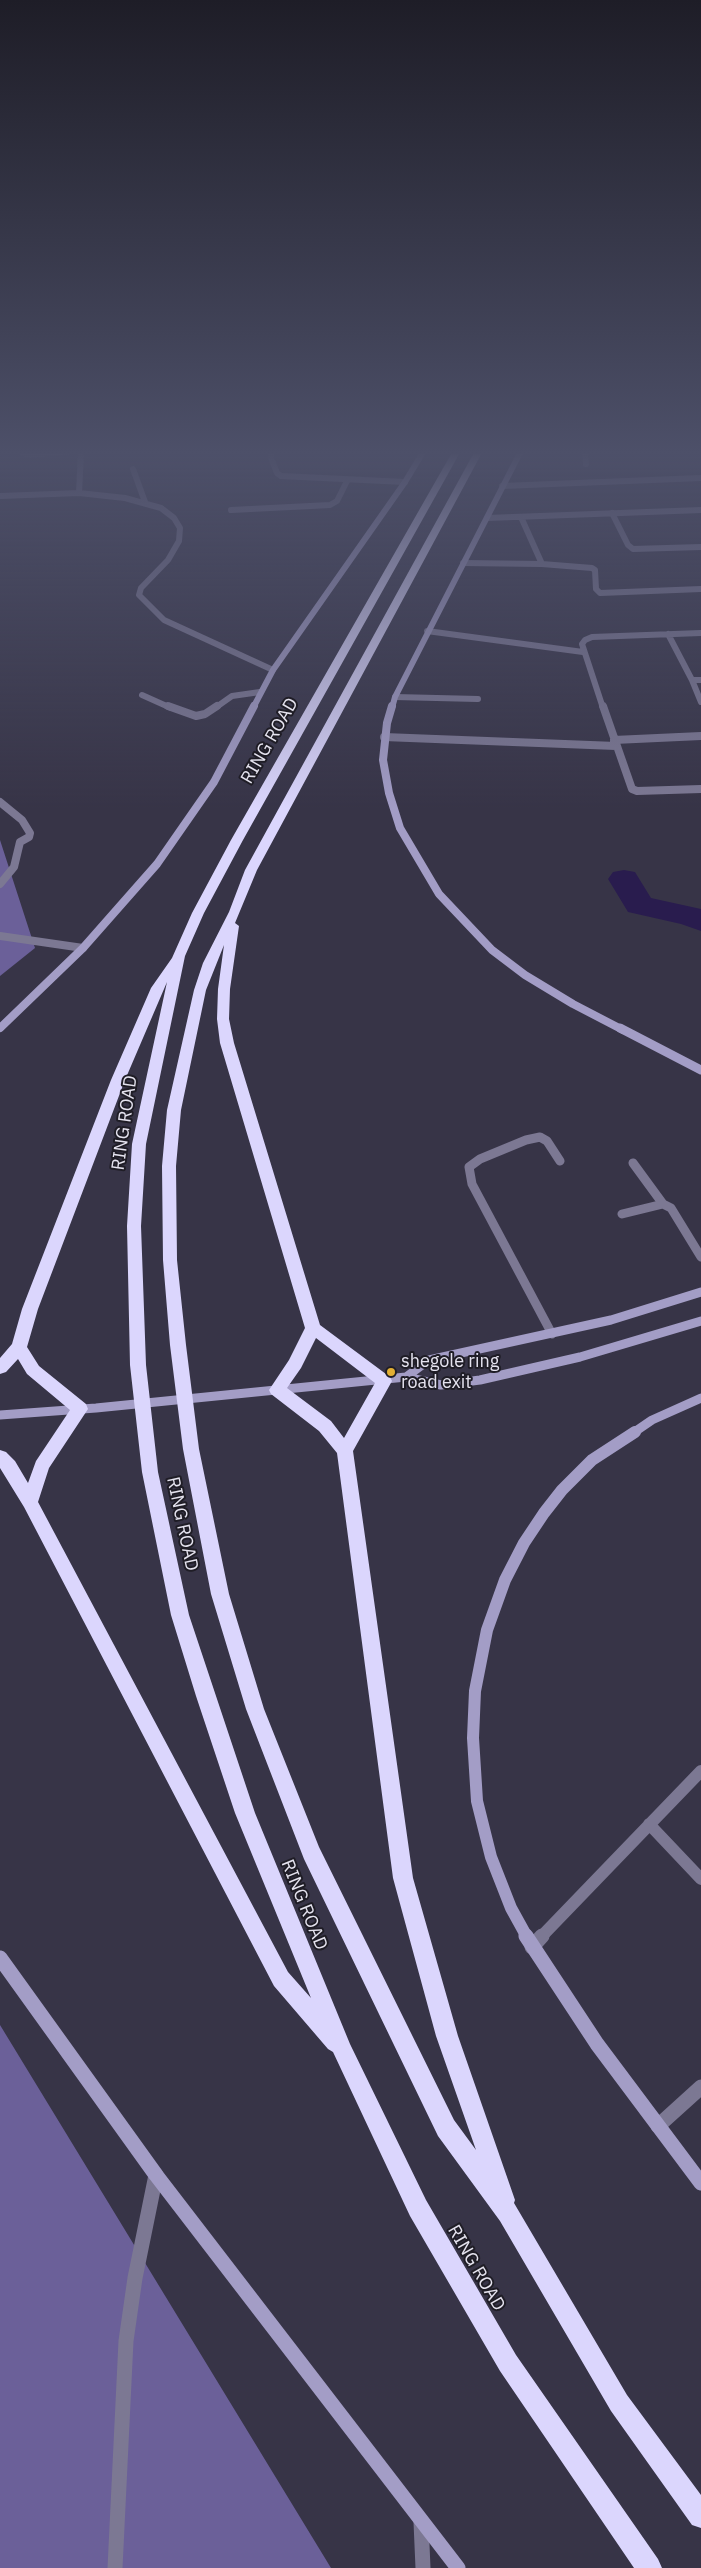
<!DOCTYPE html>
<style>
body{margin:0}
canvas{display:block;background:#373447}
</style>
<canvas width="701" height="2568"></canvas>
<script>
const context = document.querySelector('canvas').getContext('2d');
context.lineJoin = 'round';
function fill(path, color) { context.fillStyle = color; context.fill(path, 'evenodd'); }
const shape = rows => new Path2D(rows.map(r => 'M' + r).join(''));
function strokePath(path, color, width, dash) { context.strokeStyle = color; context.lineWidth = width; context.lineCap = dash ? 'butt' : 'round'; context.setLineDash(dash || []); context.stroke(path); }
function drawText(font, color, halo, rows, align = 'center') {
  context.font = font + ' "IBM Plex Sans",sans-serif'; context.lineWidth = 4; context.setLineDash([]); context.textBaseline = 'middle'; context.strokeStyle = halo; context.fillStyle = color; for (const [text, x, y, turn = 0] of rows) {
    context.save(); context.translate(x, y); context.rotate((+turn || 0) * Math.PI / 180); context.textAlign = isNaN(turn) ? turn : align; if (halo) context.strokeText(text, 0, 0); context.fillText(text, 0, 0); context.restore();
  }
}
fill(shape([
 [0,840,35,948,0,976],
 [0,2025,331,2568,0,2568]
]), '#6b6099');
fill(shape([
 [624,870,635,872,651,898,701,909,701,931,681,924,628,912,608,879,613,872,624,870]
]), '#291c4e');
strokePath(shape([
 [231,510,330,505,337,501,347,481],
 [142,695,171,708],
 [215,708,232,696,260,692]
]), '#7c7893', 6);
strokePath(shape([
 [168,706,196,716,205,714,217,706],
 [0,802,22,820,30,833,29,837,20,842,14,867,0,884]
]), '#7c7893', 8);
strokePath(shape([
 [20,449,22,453,30,455,95,449],
 [272,449,271,458,277,473,281,476,405,482],
 [585,449,586,464],
 [133,469,145,502],
 [502,486,701,478],
 [79,493,81,452],
 [0,496,79,493,125,498,161,508,174,518,180,528,179,541,168,560,141,588,139,595,164,620,273,670],
 [612,513,628,545,633,549,701,547],
 [521,517,542,564,592,568,595,570,596,589,600,593,701,589],
 [487,518,701,510],
 [463,563,542,564],
 [427,631,583,652],
 [668,634,692,680,701,680],
 [692,680,701,702],
 [395,697,478,699],
 [603,708,582,644,585,640,592,637,701,633]
]), '#7c7893', 6);
strokePath(shape([
 [603,706,632,789,637,791,701,789],
 [384,737,616,746],
 [614,740,701,736],
 [0,936,83,948]
]), '#7c7893', 8);
strokePath(shape([
 [633,1163,663,1204],
 [622,1214,663,1204,671,1208,701,1257],
 [552,1334,472,1184,469,1167,480,1159,526,1140,540,1137,547,1141,560,1161]
]), '#7c7893', 9);
strokePath(shape([
 [649,1824,701,1879],
 [541,1937,701,1771]
]), '#7c7893', 12);
strokePath(shape([
 [532,1947,542,1936],
 [658,2126,701,2087],
 [421,2522,423,2568],
 [115,2568,126,2341,135,2278,156,2175]
]), '#7c7893', 15);
strokePath(shape([
 [253,708,273,670,405,482,425,449],
 [392,708,395,697,522,449]
]), '#a39dc6', 6);
strokePath(shape([
 [392,706,387,723,383,760,389,793,400,828,439,894,492,950,525,975,573,1004,623,1030],
 [0,1028,83,948,157,864,214,782,254,706]
]), '#a39dc6', 8);
strokePath(shape([
 [620,1028,701,1070],
 [406,1377,429,1360,611,1320,701,1292],
 [0,1415,96,1408,406,1377,441,1385,480,1380,580,1357,701,1321],
 [633,1433,652,1420,701,1398]
]), '#a39dc6', 9);
strokePath(shape([
 [527,1937,511,1908,491,1857,477,1801,473,1738,475,1691,487,1630,505,1580,524,1543,544,1513,562,1490,592,1460,635,1432]
]), '#a39dc6', 12);
strokePath(shape([
 [526,1936,597,2044,701,2183],
 [0,1958,156,2175,458,2568]
]), '#a39dc6', 15);
fill(shape([
 [454,449,462,449,243,840,204,913,185,956,146,1144,141,1226,146,1365,158,1472,189,1615,255,1813,350,2044,426,2200,516,2355,658,2559,662,2568,634,2568,500,2371,410,2216,333,2052,328,2049,274,1986,24,1507,0,1468,0,1450,6,1452,15,1461,28,1483,36,1461,70,1410,27,1374,18,1359,6,1372,0,1374,0,1358,12,1344,22,1309,111,1080,151,988,172,958,192,913,231,840,454,449],
 [167,982,132,1144,127,1226,130,1365,142,1472,171,1615,196,1696,235,1813,311,1998,288,1972,38,1502,49,1468,88,1409,86,1404,39,1366,27,1347,38,1309,125,1080,167,982],
 [476,449,484,449,257,870,235,923,239,926,230,989,229,1019,234,1043,320,1325,390,1377,392,1381,353,1451,413,1878,458,2036,515,2200,514,2203,627,2395,701,2495,701,2528,692,2525,611,2411,500,2221,438,2136,304,1859,246,1709,211,1594,183,1449,170,1345,163,1260,162,1166,167,1110,194,990,203,963,229,912,245,870,476,449],
 [224,945,218,989,217,1019,220,1043,305,1328,289,1360,269,1390,271,1394,319,1431,337,1453,393,1878,436,2036,476,2150,454,2120,319,1847,264,1709,229,1594,199,1449,186,1345,177,1260,176,1166,181,1110,206,990,224,945],
 [316,1338,375,1383,344,1438,331,1421,287,1388,301,1368,316,1338]
]), '#dbd6fd');
const sky = context.createLinearGradient(0, 0, 0, 809);
sky.addColorStop(0, '#1e1d27');
sky.addColorStop(0.56, '#4d5069');
sky.addColorStop(1, '#4d506900');
context.fillStyle = sky;
context.fillRect(0, 0, 701, 809);
for (const [x, y, r, color] of [
 [391,1372,5,"#e2af34"]
]) { const dot = new Path2D(); dot.arc(x, y, r, 0, 2 * Math.PI); context.fillStyle = color; context.fill(dot); strokePath(dot, '#1f1d26', 2); }
drawText('18px', '#e5e3ef', '#1f1d26', [
 ["RING ROAD",270,741,-60],
 ["RING ROAD",125,1123,-82],
 ["RING ROAD",182,1524,78],
 ["RING ROAD",304,1905,68],
 ["RING ROAD",476,2268,60]
]);
drawText('18px', '#e5e3ef', '#1f1d26', [
 ["shegole ring",401,1362],
 ["road exit",401,1383]
], 'left');
</script>
